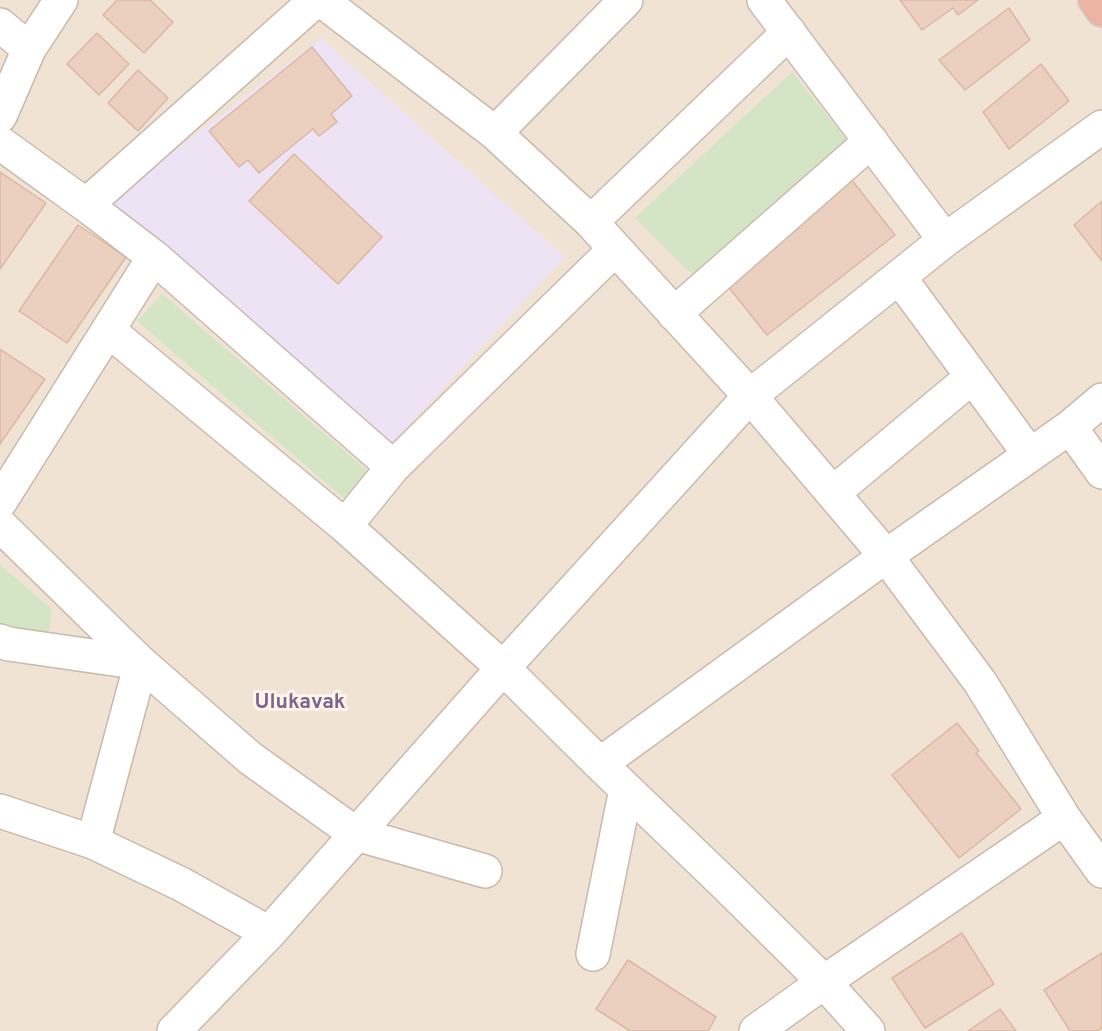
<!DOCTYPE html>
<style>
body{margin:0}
canvas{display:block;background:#f9f1e5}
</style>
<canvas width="1102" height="1031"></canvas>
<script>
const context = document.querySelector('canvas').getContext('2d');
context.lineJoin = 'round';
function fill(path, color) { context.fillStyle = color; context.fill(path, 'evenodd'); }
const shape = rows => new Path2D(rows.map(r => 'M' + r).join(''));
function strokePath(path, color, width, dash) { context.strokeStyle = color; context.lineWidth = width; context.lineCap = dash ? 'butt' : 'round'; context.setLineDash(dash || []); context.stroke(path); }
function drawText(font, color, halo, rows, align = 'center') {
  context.font = font + ' Overpass,sans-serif'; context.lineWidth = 6; context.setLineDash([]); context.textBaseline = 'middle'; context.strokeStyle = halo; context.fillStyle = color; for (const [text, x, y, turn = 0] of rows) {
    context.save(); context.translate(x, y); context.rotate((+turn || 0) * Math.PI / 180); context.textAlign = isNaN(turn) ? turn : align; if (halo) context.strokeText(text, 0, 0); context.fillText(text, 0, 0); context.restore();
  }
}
fill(shape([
 [0,0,1102,0,1102,1031,0,1031]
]), '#f0e3d4');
fill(shape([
 [321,38,565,257,391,444,107,203]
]), '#eee2f5');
fill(shape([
 [792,72,850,144,695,277,635,218],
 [162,294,370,473,346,500,137,321],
 [0,565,52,609,48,639,0,624]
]), '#d3e5c5');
const building = shape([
 [117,0,150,0,173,22,144,53,103,15,117,0],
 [900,0,978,0,958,15,953,8,922,30,900,0],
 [1009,8,1030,40,965,90,939,60,1009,8],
 [97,33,129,64,99,95,67,64,97,33],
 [312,47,352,96,331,114,337,122,319,136,313,129,259,173,248,160,239,167,209,131,312,47],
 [1041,64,1069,101,1009,149,983,112,1041,64],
 [138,70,168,98,138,131,108,103,138,70],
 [294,154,382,237,338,284,249,201,294,154],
 [0,172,46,203,0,269,0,172],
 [851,179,895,235,767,335,722,279,851,179],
 [1102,201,1102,261,1074,225,1102,201],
 [78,225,126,257,67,343,19,311,78,225],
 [0,349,45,379,0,444,0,349],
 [957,723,979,751,976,753,1021,809,959,858,892,775,957,723],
 [962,933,994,984,925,1028,892,978,962,933],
 [1102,953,1102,1028,1097,1031,1070,1031,1044,990,1102,953],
 [628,960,716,1017,708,1031,630,1031,596,1009,628,960],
 [1000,1009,1016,1031,968,1031,1000,1009]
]);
fill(building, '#ebd0c0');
strokePath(building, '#dcb7a3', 1.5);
const minor = shape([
 [321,0,495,133,591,222,750,396,886,556,980,682,1064,818,1102,871],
 [764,0,945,240],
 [0,25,29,49],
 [0,116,29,49,61,0],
 [495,133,626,0],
 [0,143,86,205,154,257,393,467],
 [86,205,316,0],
 [591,222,789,32],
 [899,277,1030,455],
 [674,314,871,141],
 [108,330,345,526,503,668,600,764,724,883,824,982,868,1031],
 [1070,427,1102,472],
 [833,493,972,377],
 [0,502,154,257],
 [0,525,141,663,250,758,356,834,485,871],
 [345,526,393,467,615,249],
 [0,641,9,644,141,663],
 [600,764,886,556,1070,427,1102,400],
 [0,811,93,842,181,884,269,933],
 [93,842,141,663],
 [593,954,626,789],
 [174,1031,269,933,503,668,750,396,945,240,1102,127],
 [756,1031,824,982,1064,818]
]);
const highway = shape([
 [1095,0,1102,10]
]);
strokePath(minor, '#c9b9ad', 36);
strokePath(highway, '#d4cdca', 36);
strokePath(minor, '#fff', 33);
strokePath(highway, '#ecb5a3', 33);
drawText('bold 21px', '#7d668b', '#fcf5eb', [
 ["Ulukavak",300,704]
]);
</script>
